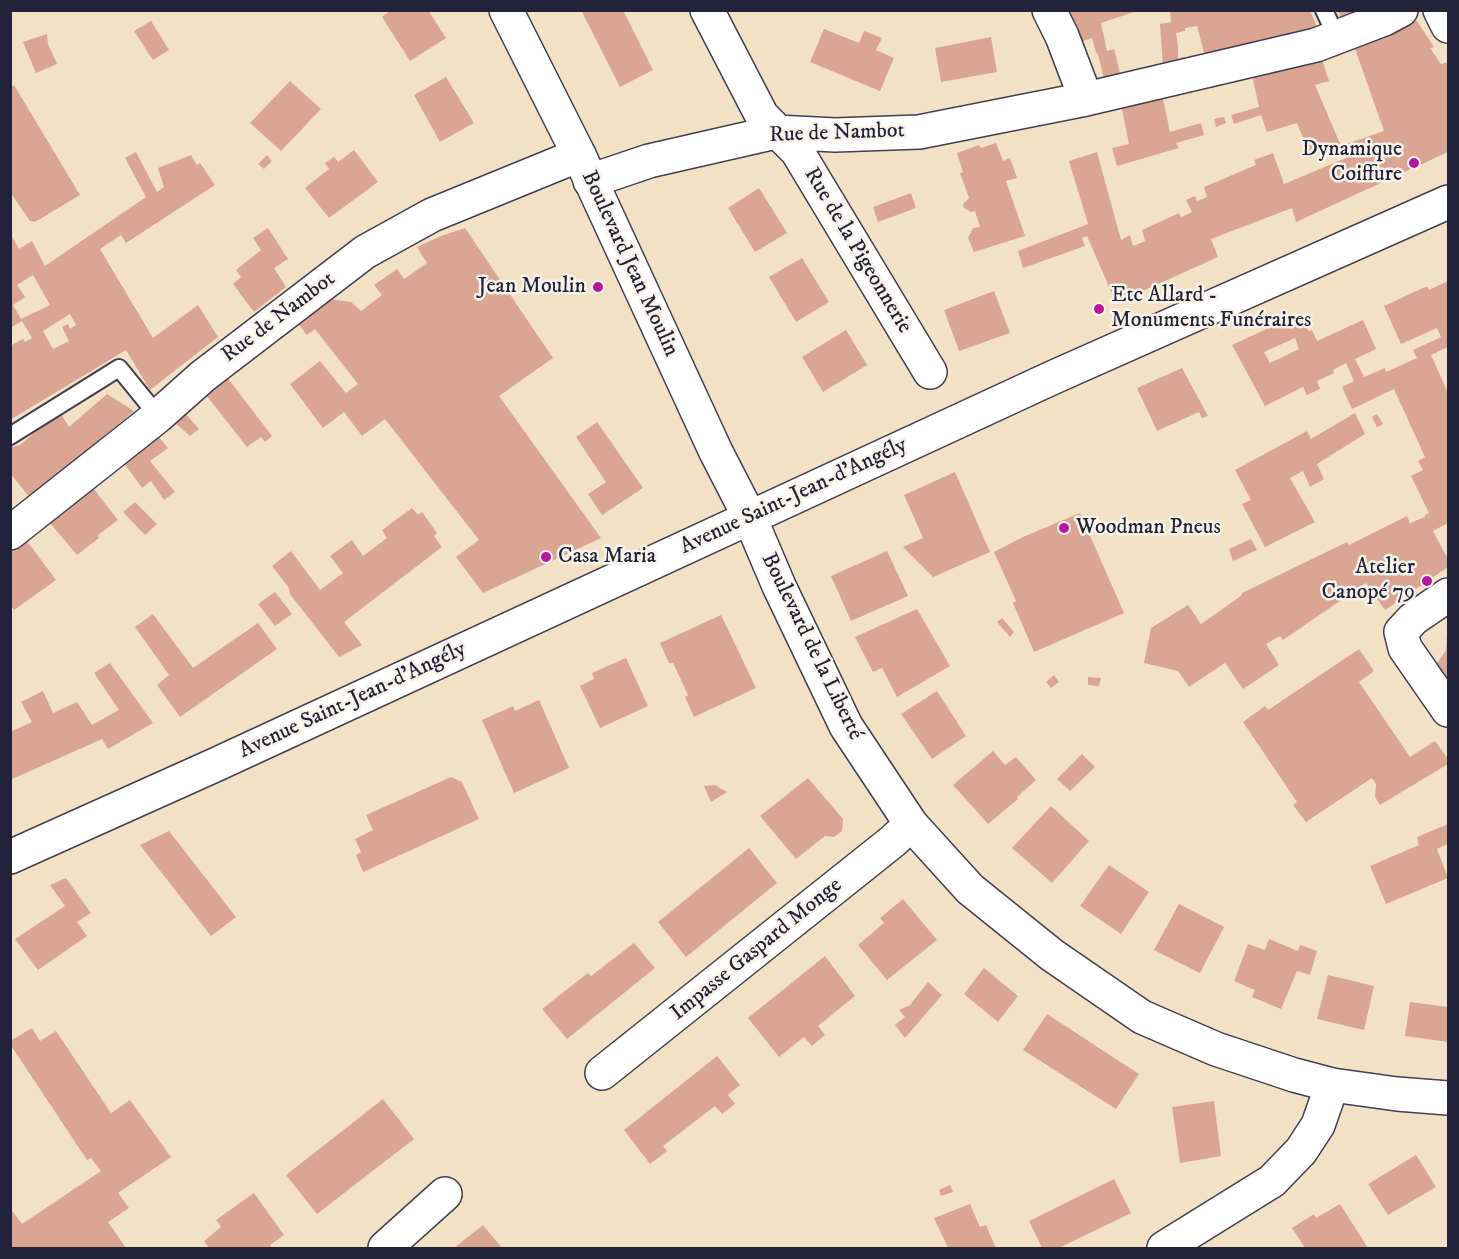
<!DOCTYPE html>
<meta charset="utf-8">
<style>
body{margin:0}
#map{position:relative;width:1459px;height:1259px;overflow:hidden;background:#f3e1c6;font-family:"IM FELL DW Pica",serif}
canvas{display:block}
.frame{position:absolute;inset:0;border:12px solid #22223b;pointer-events:none}
</style>
<div id="map">
<canvas width="1459" height="1259"></canvas>
<div class="frame"></div>
</div>
<script>
const context = document.querySelector('canvas').getContext('2d');
context.lineJoin = 'round';
function fill(path, color) { context.fillStyle = color; context.fill(path, 'evenodd'); }
const shape = rows => new Path2D(rows.map(r => 'M' + r).join(''));
function strokePath(path, color, width, dash) { context.strokeStyle = color; context.lineWidth = width; context.lineCap = dash ? 'butt' : 'round'; context.setLineDash(dash || []); context.stroke(path); }
function drawText(font, color, halo, rows, align = 'center') {
  context.font = font + ' "IM FELL DW Pica",serif'; context.lineWidth = 5; context.setLineDash([]); context.textBaseline = 'middle'; context.strokeStyle = halo; context.fillStyle = color; for (const [text, x, y, turn = 0] of rows) {
    context.save(); context.translate(x, y); context.rotate((+turn || 0) * Math.PI / 180); context.textAlign = isNaN(turn) ? turn : align; if (halo) context.strokeText(text, 0, 0); context.fillText(text, 0, 0); context.restore();
  }
}
fill(shape([
 [391,10,428,10,446,38,410,61,382,17],
 [581,10,623,10,653,70,620,87],
 [1061,10,1140,10,1101,23,1107,51,1114,49,1121,77,1104,79,1098,54,1096,53,1092,38,1074,44],
 [1170,10,1182,10,1182,12,1187,10,1310,10,1319,32,1206,60,1197,26,1185,28,1185,31,1176,33,1178,45,1178,59,1184,57,1186,64,1163,68,1160,24,1171,22],
 [1337,10,1368,10,1344,22],
 [151,21,169,50,153,60,134,31],
 [1417,21,1434,47,1430,48,1441,64,1448,62,1448,152,1296,222,1292,208,1211,239,1218,257,1116,303,1087,236,1082,238,1085,246,1023,268,1018,251,1088,224,1069,161,1097,152,1121,240,1130,235,1133,246,1145,241,1142,230,1179,213,1181,217,1192,212,1186,200,1195,196,1197,201,1207,197,1204,187,1256,165,1254,160,1273,153,1284,184,1346,158,1341,146,1384,131,1353,43],
 [824,29,859,43,864,31,882,38,876,50,894,58,880,91,810,62],
 [47,34,48,44,57,64,36,73,23,42],
 [991,37,997,72,941,82,935,48],
 [1320,53,1329,81,1315,85,1341,146,1310,155,1297,123,1267,132,1261,115,1234,124,1231,115,1259,107,1252,75],
 [446,77,474,123,440,142,414,95],
 [290,81,321,109,281,151,250,123],
 [14,85,80,195,35,222,30,221,10,192,10,89],
 [1162,94,1170,132,1201,123,1204,135,1176,143,1179,148,1117,166,1112,148,1129,144,1121,104],
 [1224,117,1226,123,1216,127,1214,119],
 [996,143,1003,161,1010,158,1017,178,1006,181,1025,236,974,252,968,238,973,228,980,227,975,211,971,212,964,208,963,204,969,198,960,173,963,172,957,153,979,145,981,148],
 [354,150,378,182,329,218,305,188,329,169,325,163,334,157,338,162],
 [136,152,157,192,164,187,158,168,191,155,197,165,200,163,215,185,126,243,121,235,100,249,153,338,198,305,218,337,150,390,126,350,10,420,10,346,23,339,25,342,32,338,22,321,10,328,10,233,19,249,32,241,45,266,146,197,125,158],
 [33,275,50,305,21,319,13,305,25,297,17,285],
 [70,314,76,325,70,329,68,324,62,327,69,341,53,349,43,331],
 [267,155,272,161,264,169,258,164],
 [759,188,787,233,755,252,728,208],
 [911,193,916,208,878,222,873,207],
 [268,228,288,259,274,268,286,287,254,312,233,284,241,277,236,270,261,250,253,238],
 [465,228,553,358,499,396,601,538,483,593,456,557,479,540,385,419,362,436,344,412,323,428,290,384,320,361,346,393,358,384,315,329,307,335,296,321,330,299,351,302,361,311,382,295,374,285,397,269,404,279,427,263,417,247,441,236],
 [802,258,829,302,796,322,769,277],
 [1448,281,1448,347,1431,355,1448,393,1448,523,1433,531,1448,559,1448,567,1385,610,1366,583,1283,640,1280,636,1266,644,1279,665,1243,689,1225,663,1189,687,1178,671,1144,663,1151,628,1188,605,1201,624,1241,596,1242,593,1347,542,1349,545,1407,516,1410,523,1425,517,1425,515,1429,513,1411,476,1423,470,1418,461,1425,457,1394,389,1352,409,1342,387,1354,381,1346,363,1333,370,1334,373,1317,381,1320,389,1307,395,1303,387,1265,406,1232,345,1301,313,1309,331,1312,330,1317,341,1363,320,1376,349,1355,359,1364,377,1385,368,1386,372,1417,358,1413,350,1441,337,1437,328,1401,344,1384,306,1425,287,1428,287,1429,290],
 [1295,338,1299,349,1270,363,1264,352],
 [994,291,1010,333,959,351,944,310],
 [846,330,867,365,823,392,802,357],
 [1182,368,1208,416,1202,418,1199,412,1157,431,1137,388],
 [227,377,272,436,265,442,261,437,247,447,206,395],
 [107,394,134,411,30,498,10,473,10,447,20,445,47,422,61,414,69,427],
 [185,413,199,429,190,436,174,422],
 [1355,413,1365,434,1317,464,1324,479,1310,487,1303,471,1290,478,1315,522,1265,547,1242,504,1251,500,1235,470,1307,431,1311,439],
 [1377,414,1383,424,1377,427,1372,417],
 [597,422,643,488,602,515,588,494,606,482,576,437],
 [158,436,168,448,150,461,175,492,164,500,151,481,142,488,124,463],
 [955,472,990,552,933,577,903,547,923,538,904,495],
 [93,488,118,520,98,535,99,538,77,555,50,523],
 [135,502,157,524,145,535,123,512],
 [412,508,418,515,422,512,437,533,434,536,442,547,344,622,362,645,339,657,290,594,289,588,272,566,291,551,320,590,343,573,330,556,352,540,363,556,387,538,382,530],
 [1080,513,1124,613,1034,652,1013,603,1016,601,994,552,1023,537],
 [1251,539,1257,550,1233,561,1229,549],
 [27,541,56,580,14,610,10,605,10,553],
 [887,551,908,596,851,621,831,576],
 [275,592,292,614,275,626,258,604],
 [917,609,950,666,897,697,882,668,873,672,855,637],
 [153,614,193,668,258,623,277,649,180,717,157,685,169,675,135,627],
 [721,615,756,688,694,717,685,697,688,695,673,663,669,663,660,643],
 [1002,618,1014,632,1010,637,997,622],
 [1447,633,1448,633,1448,677,1435,667,1446,650],
 [1359,649,1374,671,1359,682,1410,757,1435,741,1448,759,1448,764,1380,805,1375,797,1376,784,1372,778,1306,822,1293,805,1297,802,1243,722,1265,706,1268,710],
 [626,658,648,706,600,728,580,686,594,679,592,673],
 [110,663,153,723,108,749,102,739,10,780,10,732,32,722,21,702,43,691,53,713,77,702,92,725,119,710,94,673],
 [1054,675,1059,682,1051,688,1046,682],
 [1088,677,1101,678,1099,686,1088,685],
 [937,691,966,736,932,759,901,714],
 [539,700,569,768,514,793,482,720,513,706,515,711],
 [993,751,1005,765,1016,757,1036,780,1017,797,1018,799,988,824,953,785],
 [1082,754,1095,767,1070,791,1057,779],
 [451,777,462,782,479,819,363,872,356,855,361,852,355,839,373,830,366,815],
 [808,778,843,819,842,831,834,837,825,836,796,859,760,816],
 [715,785,727,792,711,802,704,786],
 [1051,806,1089,841,1052,883,1012,848],
 [1448,824,1448,844,1437,849,1448,878,1386,904,1370,866,1419,845,1417,837],
 [169,831,236,917,211,936,140,845],
 [749,848,777,883,686,957,658,922],
 [1109,865,1149,892,1121,934,1080,906],
 [66,878,91,913,77,922,87,936,38,970,15,939,65,906,50,885],
 [903,899,937,940,887,980,858,945,884,923,880,918],
 [1179,904,1224,927,1200,973,1154,950],
 [1269,939,1298,951,1300,945,1317,951,1310,975,1297,971,1281,1009,1252,997,1255,990,1234,981,1248,944,1265,950],
 [634,943,655,968,567,1039,542,1009,588,973,591,976],
 [825,956,855,996,818,1026,825,1035,812,1046,804,1037,779,1057,748,1018],
 [984,968,1018,996,998,1022,964,994],
 [1328,975,1374,986,1364,1030,1317,1019],
 [928,982,942,995,905,1038,895,1025,905,1017,899,1010,910,1005],
 [1410,1002,1448,1007,1448,1042,1405,1036],
 [1047,1014,1139,1074,1116,1109,1023,1050],
 [32,1028,40,1041,56,1031,111,1113,130,1100,171,1157,118,1193,129,1208,108,1222,126,1248,10,1248,10,1208,22,1224,101,1171,91,1158,87,1160,10,1044,10,1041],
 [717,1056,740,1085,728,1095,735,1104,722,1114,715,1106,663,1146,667,1151,650,1164,624,1130],
 [383,1099,414,1139,317,1214,286,1175],
 [1214,1101,1221,1156,1180,1163,1172,1107],
 [1416,1155,1436,1187,1388,1215,1368,1184],
 [1114,1179,1131,1213,1059,1248,1042,1248,1029,1221],
 [950,1185,953,1192,941,1196,939,1190],
 [254,1193,284,1235,270,1245,272,1248,209,1248,204,1241,221,1227,216,1220],
 [970,1204,980,1227,986,1225,996,1248,948,1248,934,1218],
 [1340,1204,1368,1248,1305,1248,1292,1228,1314,1214,1316,1218],
 [483,1225,502,1248,454,1248]
]), '#dba593');
const lane = shape([
 [1324,10,1337,38],
 [10,436,119,368,158,416]
]);
const street = shape([
 [707,10,762,116,797,151,930,372],
 [1049,10,1062,36,1086,99],
 [1440,10,1448,26],
 [590,181,649,161,776,132,835,135,919,132,1086,99,1316,45,1384,19,1401,10],
 [10,533,158,416,203,376,365,252,432,215,579,155],
 [1448,595,1413,619,1401,632,1405,648,1448,710],
 [602,1073,893,841,911,824],
 [385,1248,445,1194],
 [1164,1248,1272,1181,1301,1151,1318,1125,1332,1085]
]);
const secondary = shape([
 [506,10,579,155,716,452,750,518,779,586,846,726,911,824,970,889,1052,955,1142,1017,1216,1049,1294,1075,1332,1085,1397,1094,1448,1098],
 [10,857,215,765,1054,377,1448,202]
]);
strokePath(lane, '#413f50', 20);
strokePath(street, '#413f50', 36);
strokePath(secondary, '#413f50', 36);
strokePath(lane, '#fff', 16);
strokePath(street, '#fff', 33);
strokePath(secondary, '#fff', 33);
for (const [x, y, r, color] of [
 [1414,163,6,"#b5179e"],
 [598,287,6,"#b5179e"],
 [1099,309,6,"#b5179e"],
 [1064,528,6,"#b5179e"],
 [546,557,6,"#b5179e"],
 [1427,581,6,"#b5179e"]
]) { const dot = new Path2D(); dot.arc(x, y, r, 0, 2 * Math.PI); context.fillStyle = color; context.fill(dot); strokePath(dot, '#f7f3e8', 2); }
drawText('22px', '#22223b', '#f7f3e8', [
 ["Rue de Nambot",837,134,-2],
 ["Rue de la Pigeonnerie",857,251,59],
 ["Boulevard Jean Moulin",629,264,65],
 ["Rue de Nambot",279,318,-37],
 ["Avenue Saint-Jean-d'Angély",794,497,-25],
 ["Boulevard de la Liberté",811,647,64],
 ["Avenue Saint-Jean-d'Angély",353,701,-25],
 ["Impasse Gaspard Monge",757,950,-39]
]);
drawText('22px', '#22223b', '#f7f3e8', [
 ["Dynamique",1402,150],
 ["Coiffure",1402,175],
 ["Jean Moulin",586,287],
 ["Etc Allard -",1111,296,"left"],
 ["Monuments Funéraires",1111,321,"left"],
 ["Woodman Pneus",1076,528,"left"],
 ["Casa Maria",558,557,"left"],
 ["Atelier",1415,568],
 ["Canopé 79",1415,593]
], 'right');
</script>
